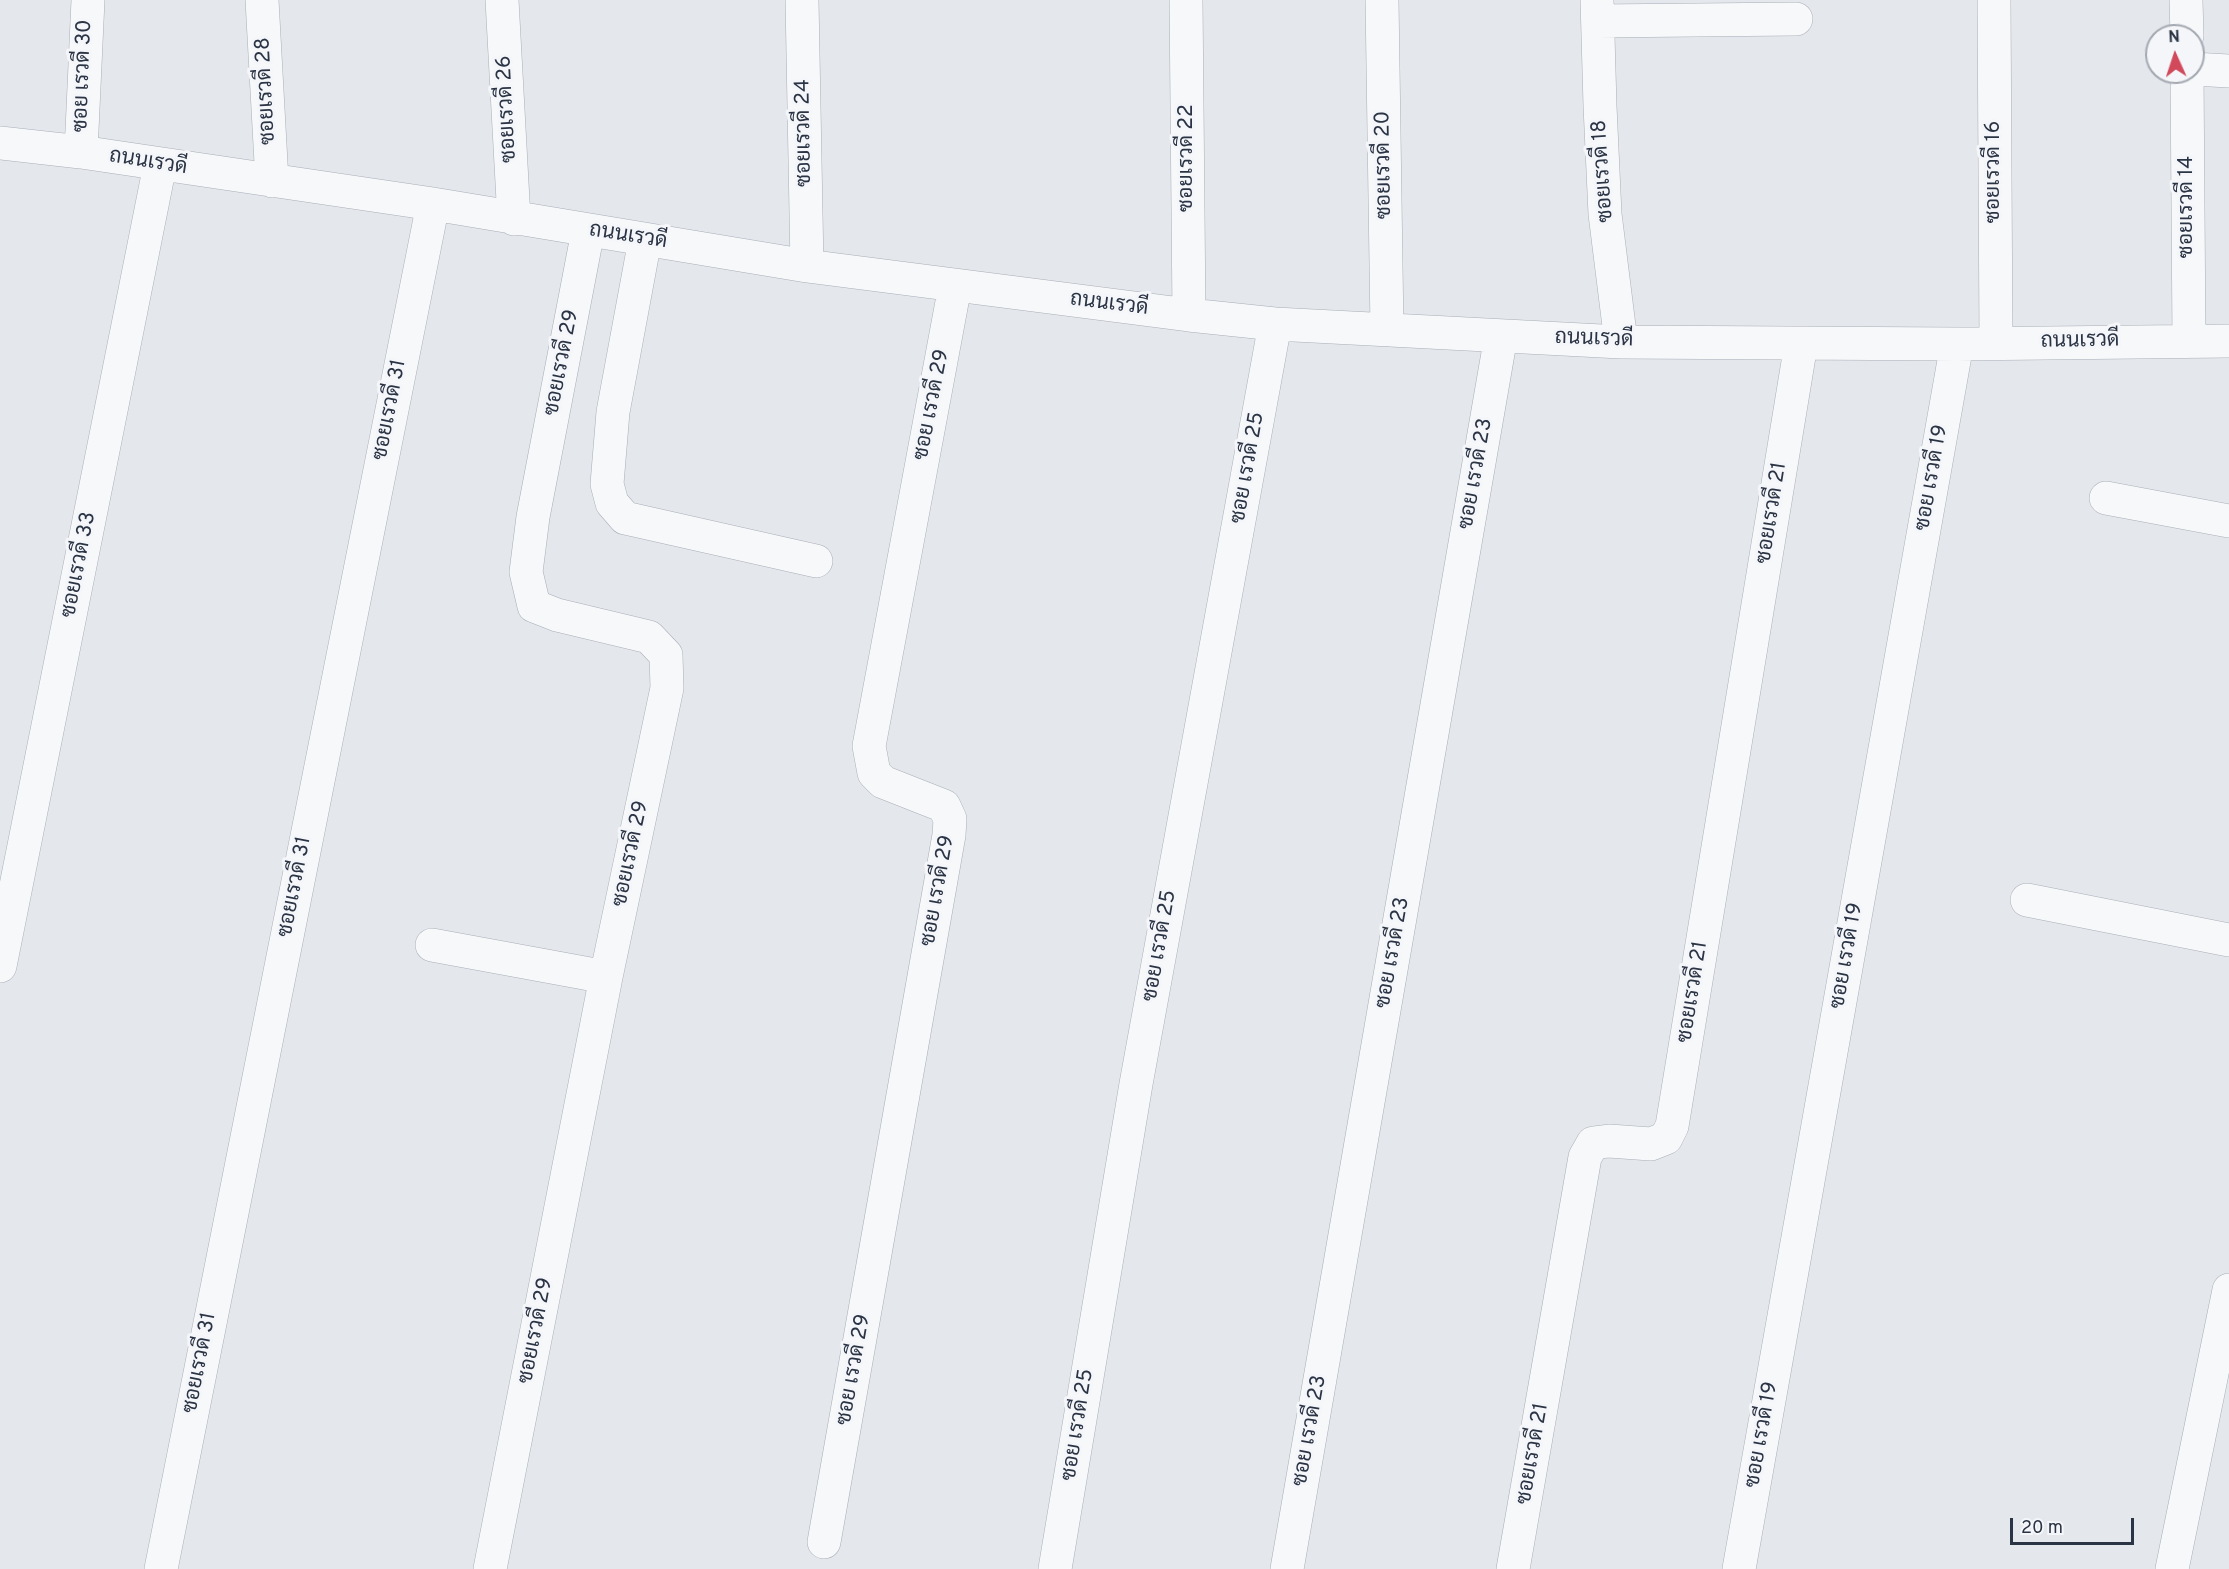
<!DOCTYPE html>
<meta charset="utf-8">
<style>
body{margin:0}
#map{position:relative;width:2229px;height:1569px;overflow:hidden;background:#e4e7ec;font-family:Overpass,sans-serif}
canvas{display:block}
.north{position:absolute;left:2145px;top:24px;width:60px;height:60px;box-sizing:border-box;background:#f4f6f9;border:2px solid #a4a8b1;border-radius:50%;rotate:357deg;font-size:16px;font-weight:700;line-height:24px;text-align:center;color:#2b3445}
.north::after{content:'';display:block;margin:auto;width:21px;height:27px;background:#d1495b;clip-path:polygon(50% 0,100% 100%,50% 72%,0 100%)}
.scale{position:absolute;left:2010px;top:1518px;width:124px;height:27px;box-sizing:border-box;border:3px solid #2b3445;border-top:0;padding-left:8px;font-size:18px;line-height:21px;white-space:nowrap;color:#2b3445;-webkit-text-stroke:4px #f4f6f9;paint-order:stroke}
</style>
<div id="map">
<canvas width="2229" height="1569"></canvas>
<div class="north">N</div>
<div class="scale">20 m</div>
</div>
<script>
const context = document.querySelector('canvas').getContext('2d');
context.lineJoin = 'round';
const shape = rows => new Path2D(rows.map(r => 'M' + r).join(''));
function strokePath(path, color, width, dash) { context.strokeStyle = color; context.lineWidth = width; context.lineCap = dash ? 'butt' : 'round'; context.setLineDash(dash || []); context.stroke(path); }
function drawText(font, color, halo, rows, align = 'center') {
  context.font = font + ' Overpass,Sarabun,sans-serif'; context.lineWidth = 6; context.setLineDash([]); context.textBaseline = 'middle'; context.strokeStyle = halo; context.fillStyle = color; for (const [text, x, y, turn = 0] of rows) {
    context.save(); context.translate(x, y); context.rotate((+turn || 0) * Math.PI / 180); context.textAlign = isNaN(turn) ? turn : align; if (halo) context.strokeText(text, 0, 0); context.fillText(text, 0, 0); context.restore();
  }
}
const minor = shape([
 [262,0,272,181],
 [502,0,514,219],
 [802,0,807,266],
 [1186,0,1189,315],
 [1382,0,1387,330],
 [1597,0,1600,106,1605,214,1621,342],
 [1994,0,1996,343],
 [2186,0,2187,36],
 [1598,21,1796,19],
 [2193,69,2229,71],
 [2187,72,2189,341],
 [0,143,81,152,433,204,807,266,1189,315,1275,324,1621,342,1957,344,2229,341],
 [81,152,88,0],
 [645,240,613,412,607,484,612,503,625,518,816,561],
 [2106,498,2229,521],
 [2027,900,2229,940],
 [432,945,606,977],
 [0,966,160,165],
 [824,1542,949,835,950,819,944,806,883,782,874,773,869,746,955,286],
 [161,1569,433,204],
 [490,1569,606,977,667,688,666,655,649,637,557,615,534,606,526,572,533,517,588,231],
 [1055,1569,1136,1084,1275,324],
 [1287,1569,1501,336],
 [1513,1569,1585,1157,1593,1143,1609,1141,1651,1144,1666,1138,1672,1126,1801,344],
 [1739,1569,1957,344],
 [2172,1569,2229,1290]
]);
strokePath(minor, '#a9aeb7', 34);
strokePath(minor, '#f7f8fa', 33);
drawText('21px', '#2b3445', '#f4f6f9', [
 ["ซอย เรวดี 30",84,76,-88],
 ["ซอยเรวดี 28",267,91,-93],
 ["ซอยเรวดี 26",508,109,-93],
 ["ซอยเรวดี 24",805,133,-91],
 ["ซอยเรวดี 22",1188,158,-90],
 ["ถนนเรวดี",148,163,9],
 ["ซอยเรวดี 20",1385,165,-91],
 ["ซอยเรวดี 18",1604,171,-94],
 ["ซอยเรวดี 16",1995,172,-90],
 ["ซอยเรวดี 14",2188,207,-90],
 ["ถนนเรวดี",628,237,9],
 ["ถนนเรวดี",1109,305,7],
 ["ถนนเรวดี",1594,340,2],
 ["ถนนเรวดี",2080,342,-1],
 ["ซอยเรวดี 29",563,363,-79],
 ["ซอย เรวดี 29",933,405,-79],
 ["ซอยเรวดี 31",391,410,-79],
 ["ซอย เรวดี 25",1249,468,-80],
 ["ซอย เรวดี 23",1477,474,-80],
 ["ซอย เรวดี 19",1933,478,-80],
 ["ซอยเรวดี 21",1773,513,-81],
 ["ซอยเรวดี 33",80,565,-79],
 ["ซอยเรวดี 29",632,854,-78],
 ["ซอยเรวดี 31",296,887,-79],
 ["ซอย เรวดี 29",939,891,-80],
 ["ซอย เรวดี 25",1161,946,-80],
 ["ซอย เรวดี 23",1394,953,-80],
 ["ซอย เรวดี 19",1848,956,-80],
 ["ซอยเรวดี 21",1694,992,-81],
 ["ซอยเรวดี 29",537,1331,-79],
 ["ซอยเรวดี 31",201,1363,-79],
 ["ซอย เรวดี 29",855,1370,-80],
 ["ซอย เรวดี 25",1079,1425,-81],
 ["ซอย เรวดี 23",1311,1431,-80],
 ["ซอย เรวดี 19",1763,1435,-80],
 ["ซอยเรวดี 21",1534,1454,-80]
]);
</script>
